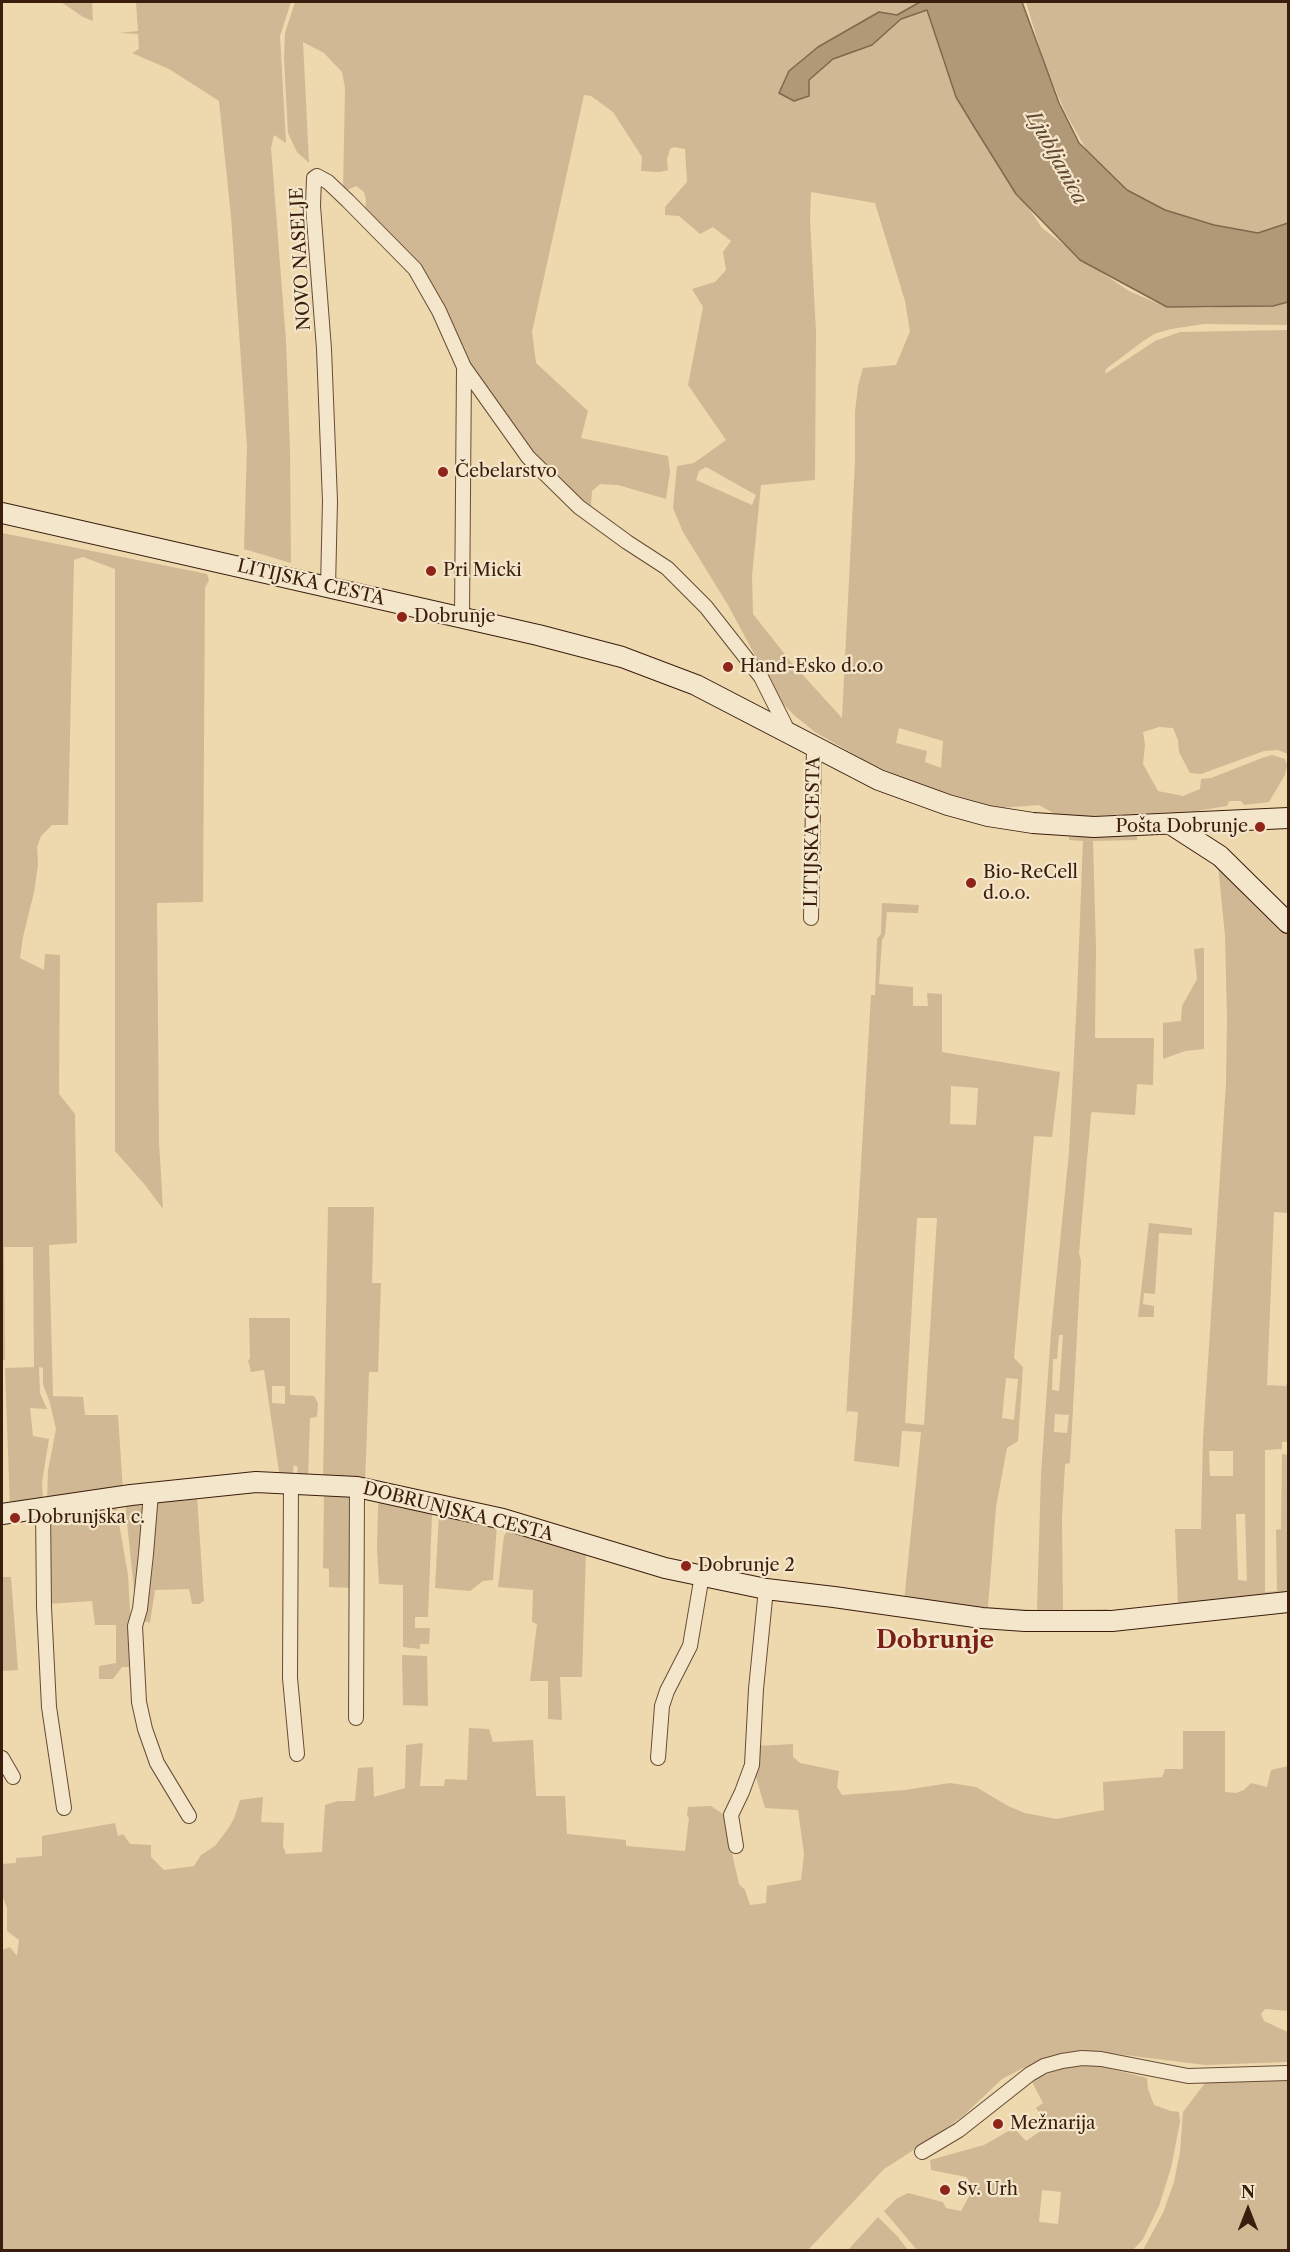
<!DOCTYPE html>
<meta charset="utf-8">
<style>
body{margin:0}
#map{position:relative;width:1290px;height:2252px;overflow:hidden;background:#eed8ae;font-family:"Libre Caslon Text",serif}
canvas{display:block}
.frame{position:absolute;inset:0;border:3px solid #3a1d0d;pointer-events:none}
.north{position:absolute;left:1218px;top:2180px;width:60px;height:60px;-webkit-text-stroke:4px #f4e6ca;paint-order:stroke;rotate:0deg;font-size:16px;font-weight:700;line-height:24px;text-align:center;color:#3a1d0d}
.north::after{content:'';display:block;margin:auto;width:21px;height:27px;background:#3a1d0d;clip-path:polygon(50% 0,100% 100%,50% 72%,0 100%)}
</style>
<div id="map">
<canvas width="1290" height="2252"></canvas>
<div class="frame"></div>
<div class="north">N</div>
</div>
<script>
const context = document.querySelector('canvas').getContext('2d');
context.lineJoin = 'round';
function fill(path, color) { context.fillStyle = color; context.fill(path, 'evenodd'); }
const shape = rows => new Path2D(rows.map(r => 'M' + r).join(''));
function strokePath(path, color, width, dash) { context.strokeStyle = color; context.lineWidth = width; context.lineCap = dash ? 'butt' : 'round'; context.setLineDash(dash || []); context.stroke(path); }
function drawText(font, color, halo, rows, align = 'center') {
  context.font = font + ' "Libre Caslon Text",serif'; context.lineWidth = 4.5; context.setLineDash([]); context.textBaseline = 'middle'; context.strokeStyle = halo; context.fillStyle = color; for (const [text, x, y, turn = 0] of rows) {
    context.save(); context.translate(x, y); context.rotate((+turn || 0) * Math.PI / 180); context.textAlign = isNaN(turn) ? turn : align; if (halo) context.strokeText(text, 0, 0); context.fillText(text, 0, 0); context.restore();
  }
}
fill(shape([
 [61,2,92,2,93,21,83,17],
 [136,2,291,2,280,36,286,143,274,135,271,148,286,341,290,450,291,563,244,549,247,447,231,216,219,101,169,69,132,53,139,49,138,34,119,33,138,31],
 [295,2,925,2,944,64,960,105,1042,228,1092,266,1129,291,1166,307,1210,308,1255,303,1288,303,1288,325,1204,324,1171,329,1154,334,1142,342,1106,369,1105,374,1155,341,1180,332,1288,330,1288,754,1278,750,1264,751,1201,774,1190,773,1179,752,1178,740,1173,728,1159,727,1143,732,1145,745,1143,764,1158,791,1183,796,1200,789,1201,779,1211,778,1262,758,1272,755,1285,759,1287,765,1285,775,1269,802,1244,805,1241,801,1229,801,1227,806,1196,811,1071,817,1057,815,1039,805,999,808,912,783,862,759,815,732,795,716,779,700,728,605,683,532,673,508,677,466,694,463,726,440,688,385,703,307,692,289,715,282,726,270,723,252,731,241,713,227,700,234,679,216,665,215,665,207,687,182,685,149,674,147,670,149,667,159,668,170,659,172,641,171,642,157,613,112,591,96,584,95,532,332,536,363,588,411,581,438,668,456,670,472,666,499,618,485,600,484,592,491,591,506,587,510,541,469,486,395,423,275,365,217,366,199,364,192,356,186,343,192,345,88,342,72,324,53,303,42,309,163,297,152,288,133,284,58,285,33],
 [811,192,875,203,905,301,910,331,896,365,863,368,858,386,855,412,855,462,842,718,791,662,753,614,752,576,761,485,815,480,816,332,810,219],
 [706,467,756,495,752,505,696,480,699,471],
 [899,728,943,741,941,768,925,762,927,751,896,743],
 [1026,2,1288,2,1288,224,1267,232,1247,234,1190,225,1118,186,1091,158,1065,112,1045,65],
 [2,533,207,574,209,580,205,588,203,902,157,903,159,1142,163,1209,145,1185,115,1151,115,569,83,557,74,560,68,825,52,825,41,836,37,847,38,865,34,892,23,937,20,958,44,970,45,954,60,955,59,1094,75,1114,77,1243,49,1245,53,1396,83,1397,85,1415,118,1415,123,1491,47,1502,48,1471,56,1429,50,1403,43,1384,43,1368,39,1367,40,1393,47,1409,30,1408,33,1436,49,1439,42,1482,43,1502,10,1508,5,1368,34,1367,33,1247,4,1247,5,1360,2,1360],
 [1137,834,1137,840,1093,841,1096,949,1095,1038,1154,1038,1153,1085,1137,1084,1135,1115,1092,1112,1091,1114,1079,1253,1081,1261,1070,1463,1065,1464,1062,1518,1063,1610,1109,1609,1102,1615,1048,1616,904,1602,921,1432,902,1431,899,1467,854,1461,858,1412,847,1411,846,1417,871,995,875,995,877,939,881,934,882,903,919,905,918,913,887,912,885,935,882,940,879,984,913,987,913,1006,928,1006,927,993,942,994,942,1052,1060,1072,1052,1137,1034,1136,1014,1358,1023,1367,1018,1441,1007,1448,996,1507,988,1607,1037,1610,1041,1474,1051,1332,1069,1152,1077,996,1083,841,1069,840,1069,837],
 [951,1086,978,1088,976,1125,950,1124],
 [917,1218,937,1218,924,1425,905,1423],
 [1059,1335,1063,1335,1059,1391,1052,1390,1053,1359,1057,1359],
 [1006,1378,1018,1379,1014,1420,1002,1418],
 [1055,1414,1069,1415,1067,1433,1054,1432],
 [1218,865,1288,930,1288,1213,1274,1212,1267,1385,1286,1386,1288,1380,1288,1442,1282,1442,1282,1449,1265,1450,1265,1592,1277,1591,1276,1530,1281,1529,1282,1454,1288,1455,1288,1598,1178,1605,1175,1529,1201,1529,1203,1438,1226,1083,1227,1018,1225,936],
 [1209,1451,1233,1451,1233,1476,1210,1476],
 [1236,1514,1245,1514,1247,1581,1238,1580],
 [1204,948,1204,1049,1185,1051,1163,1059,1163,1023,1181,1021,1182,1006,1197,979,1194,949],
 [328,1207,374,1207,372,1283,381,1283,378,1372,369,1372,365,1485,323,1481],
 [1149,1223,1192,1228,1192,1235,1159,1233,1155,1294,1144,1293,1143,1304,1154,1306,1154,1317,1138,1317],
 [249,1318,290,1318,290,1395,314,1396,318,1403,317,1417,310,1418,308,1479,296,1479,298,1467,294,1465,292,1478,280,1478,264,1370,251,1372,248,1360,250,1359],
 [272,1386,285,1386,285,1404,272,1403],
 [324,1491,351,1493,354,1588,329,1587,329,1569,323,1568],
 [197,1497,204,1601,199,1604,192,1604,189,1589,155,1590,150,1623,143,1621,157,1499],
 [380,1499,428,1506,432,1514,428,1617,415,1617,415,1628,430,1628,429,1644,420,1644,420,1649,403,1647,403,1585,379,1584,377,1550,378,1506],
 [126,1502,136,1502,144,1508,135,1599,126,1513],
 [116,1506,128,1575,133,1667,122,1667,113,1679,99,1679,99,1666,116,1663,116,1625,95,1625,92,1601,47,1604,48,1518,51,1512],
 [439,1514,497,1524,493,1580,483,1581,470,1591,435,1588],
 [508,1530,586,1552,582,1677,560,1677,562,1720,548,1719,548,1681,530,1681,537,1624,532,1622,533,1590,498,1587,504,1536],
 [2,1577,11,1577,18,1670,2,1671],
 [402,1655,427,1656,428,1706,403,1705],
 [469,1728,489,1729,493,1742,533,1740,536,1796,565,1796,567,1834,626,1840,626,1846,685,1851,689,1818,687,1815,688,1807,711,1806,723,1814,739,1884,745,1890,750,1905,766,1903,767,1886,801,1880,804,1854,798,1810,765,1808,755,1774,756,1746,793,1744,793,1757,800,1763,839,1771,837,1787,842,1795,905,1790,950,1783,976,1787,1008,1806,1025,1813,1056,1819,1104,1810,1103,1782,1162,1777,1165,1769,1183,1769,1183,1731,1225,1731,1225,1792,1236,1793,1244,1790,1251,1783,1267,1787,1271,1770,1288,1766,1288,2011,1265,2009,1261,2014,1264,2021,1288,2032,1288,2062,1205,2065,1101,2052,1068,2052,1041,2059,1002,2079,963,2116,937,2135,884,2169,808,2250,2,2250,2,1950,10,1947,17,1956,19,1940,7,1931,7,1908,2,1895,2,1864,16,1863,16,1858,42,1856,42,1836,115,1823,118,1836,123,1834,130,1844,151,1845,151,1857,164,1870,194,1866,201,1855,215,1846,230,1826,235,1816,240,1800,263,1797,261,1822,284,1823,283,1846,286,1854,322,1852,325,1805,338,1801,355,1801,358,1768,373,1767,374,1797,405,1788,406,1745,423,1743,420,1786,444,1786,445,1779,467,1780],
 [1083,2065,1099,2066,1147,2078,1148,2089,1154,2105,1171,2111,1179,2112,1180,2122,1171,2168,1159,2206,1143,2239,1133,2250,917,2250,884,2211,896,2199,908,2193,943,2202,946,2208,961,2211,973,2189,966,2177,931,2170,930,2160,984,2145,1014,2128,1026,2141,1048,2126,1036,2108,1043,2103,1031,2080,1064,2068],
 [1042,2190,1061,2192,1058,2224,1039,2222],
 [1288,2078,1288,2250,1143,2250,1163,2213,1174,2182,1180,2152,1183,2112,1205,2083],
 [878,2217,897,2236,908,2250,848,2250]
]), '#cfb893');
const water = shape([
 [920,2,1022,2,1059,103,1079,143,1127,190,1165,210,1214,225,1258,233,1288,223,1288,302,1273,306,1167,307,1080,260,1016,194,973,125,956,97,927,10,901,19,872,45,833,59,809,80,809,96,794,101,779,93,789,71,818,47,879,12,897,15,920,2]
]);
fill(water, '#b19877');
strokePath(water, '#81674d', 1.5);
const street = shape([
 [328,587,330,501,324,349,313,206,314,178,317,176,328,182,348,201,415,269,439,311,464,367,528,457,579,507,627,542,667,568,706,607,761,677,789,733],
 [462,617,464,367],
 [811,918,814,747],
 [291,1483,290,1678,297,1754],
 [151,1493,146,1554,140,1609,135,1626,139,1702,145,1729,157,1763,189,1816],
 [43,1508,44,1607,49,1707,64,1808],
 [356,1718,357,1487],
 [2,1758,13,1777],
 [658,1758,662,1706,667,1691,690,1646,702,1575],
 [736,1846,731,1815,742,1792,752,1765,756,1689,766,1589],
 [922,2152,959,2130,1030,2074,1044,2066,1062,2061,1082,2058,1101,2059,1188,2076,1288,2073]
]);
const secondary = shape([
 [2,513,538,635,622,657,696,685,879,780,948,805,988,816,1033,823,1094,827,1288,818],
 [1172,825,1220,856,1288,923],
 [2,1514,131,1495,256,1482,357,1487,503,1519,665,1568,766,1589,834,1597,982,1618,1025,1621,1112,1621,1288,1602]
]);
strokePath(street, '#674c35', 16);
strokePath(secondary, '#3a1d0d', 22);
strokePath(street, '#f4e6ca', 14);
strokePath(secondary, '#f4e6ca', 20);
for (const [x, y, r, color] of [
 [443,472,6,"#8f2418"],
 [431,571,6,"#8f2418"],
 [402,617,6,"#8f2418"],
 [728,667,6,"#8f2418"],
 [1260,827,6,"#8f2418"],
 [971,883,6,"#8f2418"],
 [15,1518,6,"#8f2418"],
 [686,1566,6,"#8f2418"],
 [998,2124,6,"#8f2418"],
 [945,2190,6,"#8f2418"]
]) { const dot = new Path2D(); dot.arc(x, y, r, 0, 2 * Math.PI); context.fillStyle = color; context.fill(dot); strokePath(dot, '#f4e6ca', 2); }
drawText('18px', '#3a1d0d', '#f4e6ca', [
 ["NOVO NASELJE",301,259,-93],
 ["LITIJSKA CESTA",311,583,13],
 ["LITIJSKA CESTA",813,832,-89],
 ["DOBRUNJSKA CESTA",458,1512,14]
]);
drawText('18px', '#3a1d0d', '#f4e6ca', [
 ["Čebelarstvo",455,472],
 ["Pri Micki",443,571],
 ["Dobrunje",414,617],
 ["Hand-Esko d.o.o",740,667],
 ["Pošta Dobrunje",1248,827,"right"],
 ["Bio-ReCell",983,873],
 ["d.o.o.",983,894],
 ["Dobrunjska c.",27,1518],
 ["Dobrunje 2",698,1566],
 ["Mežnarija",1010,2124],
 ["Sv. Urh",957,2190]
], 'left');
drawText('italic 20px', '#644832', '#f4e6ca', [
 ["Ljubljanica",1056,158,61]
]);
drawText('bold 24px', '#7a1f14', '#f4e6ca', [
 ["Dobrunje",935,1641]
]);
</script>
